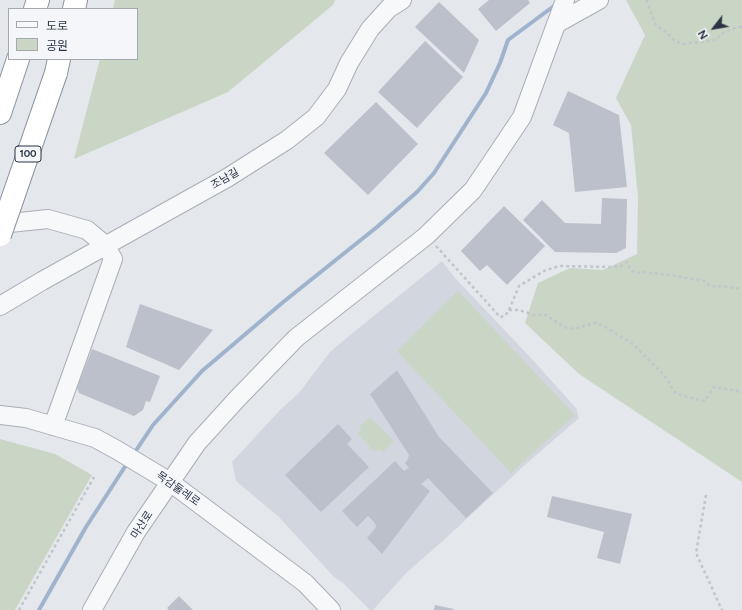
<!DOCTYPE html>
<meta charset="utf-8">
<style>
body{margin:0}
#map{position:relative;width:742px;height:610px;overflow:hidden;background:#e4e7ec;font-family:Figtree,"Noto Sans KR",sans-serif}
canvas{display:block}
.legend{position:absolute;left:8px;top:8px;width:130px;height:52px;box-sizing:border-box;background:#f4f6f9;border:1px solid #a4a8b1;margin:0;padding:5px 7px;list-style:none;font-size:12px;color:#2b3445}
.legend li{display:flex;align-items:center;gap:8px;height:20px}
.legend b{width:20px;border:1px solid #a4a8b1}
.north{position:absolute;left:694px;top:8px;width:40px;height:40px;-webkit-text-stroke:3px #f4f6f9;paint-order:stroke;rotate:239deg;font-size:11px;font-weight:700;line-height:16px;text-align:center;color:#2b3445}
.north::after{content:'';display:block;margin:auto;width:14px;height:18px;background:#2b3445;clip-path:polygon(50% 0,100% 100%,50% 72%,0 100%)}
</style>
<div id="map">
<canvas width="742" height="610"></canvas>
<ul class="legend">
<li><b style="height:5px;background:#f7f8fa"></b>도로</li>
<li><b style="height:11px;background:#c9d6c5"></b>공원</li>
</ul>
<div class="north">N</div>
</div>
<script>
const context = document.querySelector('canvas').getContext('2d');
context.lineJoin = 'round';
function fill(path, color) { context.fillStyle = color; context.fill(path, 'evenodd'); }
const shape = rows => new Path2D(rows.map(r => 'M' + r).join(''));
function strokePath(path, color, width, dash) { context.strokeStyle = color; context.lineWidth = width; context.lineCap = dash ? 'butt' : 'round'; context.setLineDash(dash || []); context.stroke(path); }
function drawText(font, color, halo, rows, align = 'center') {
  context.font = font + ' Figtree,"Noto Sans KR",sans-serif'; context.lineWidth = 4; context.setLineDash([]); context.textBaseline = 'middle'; context.strokeStyle = halo; context.fillStyle = color; for (const [text, x, y, turn = 0] of rows) {
    context.save(); context.translate(x, y); context.rotate((+turn || 0) * Math.PI / 180); context.textAlign = isNaN(turn) ? turn : align; if (halo) context.strokeText(text, 0, 0); context.fillText(text, 0, 0); context.restore();
  }
}
fill(shape([
 [442,261,455,278,530,357,576,408,579,418,527,463,446,538,406,573,373,610,370,610,343,583,334,577,279,517,236,481,232,462,281,409,299,393,330,352,355,331]
]), '#d2d6de');
fill(shape([
 [115,0,335,0,333,5,228,92,74,159,100,59,137,59,137,9,113,9],
 [626,0,742,0,742,482,579,374,525,323,538,283,570,268,603,270,637,254,638,197,631,125,616,98,645,35],
 [458,291,575,415,511,473,397,351],
 [370,417,394,441,383,452,379,449,375,452,358,434,361,430,359,427],
 [0,439,55,454,92,475,15,610,0,610]
]), '#c9d6c5');
strokePath(shape([
 [133,455,153,425,202,371,282,303,377,227,417,192,434,173,486,93,500,63,508,40,558,3],
 [39,610,86,527,128,462]
]), '#9fb4cc', 4);
fill(shape([
 [489,0,528,0,530,3,496,31,478,9],
 [439,2,479,40,464,73,415,27],
 [425,41,463,77,417,128,378,92],
 [568,91,619,115,627,187,575,192,569,133,553,125],
 [376,102,418,144,368,195,324,153],
 [602,198,627,199,626,248,616,253,555,252,523,220,542,200,565,223,601,224],
 [504,206,545,246,507,285,487,265,480,271,461,251],
 [140,304,213,330,179,370,126,347],
 [92,349,160,376,150,402,146,401,143,410,134,416,79,393,77,388],
 [397,370,439,437,493,493,466,518,428,478,421,484,430,491,382,554,367,538,376,527,375,523,368,516,357,527,342,511,395,461,404,471,409,468,405,463,408,459,409,455,370,394],
 [338,424,352,439,347,444,369,467,321,512,285,475],
 [552,496,632,514,620,564,597,558,604,532,547,517],
 [179,596,193,610,169,610,167,608],
 [435,605,454,609,454,610,434,610]
]), '#bbc0ca');
const minor = shape([
 [556,24,599,0],
 [0,224,48,219,87,230,105,245,113,259,53,426],
 [0,306,42,281,227,178,287,140,316,117,337,89,349,63,370,29,389,8,402,0],
 [0,415,26,418,95,438,117,450,170,482,305,583,331,610],
 [92,610,136,532,197,443,237,399,296,338,426,236,473,190,522,117,565,0]
]);
const highway = shape([
 [35,9,38,0],
 [74,9,76,0],
 [56,73,59,59],
 [0,113,18,59]
]);
strokePath(minor, '#a9aeb7', 20);
strokePath(highway, '#8b94a3', 24);
strokePath(shape([
 [647,0,647,2,656,25,666,32,675,41,682,44,716,40,723,33,738,27,742,27],
 [436,246,500,317,505,316,509,310,519,286,544,271,559,266,613,267,621,266,627,262,630,269,636,273,644,272,676,276,705,281,709,285,716,287,721,286,742,289],
 [509,310,519,310,534,315,546,315,564,327,574,329,595,323,604,326,634,345,661,372,669,382,674,392,683,396,705,401,714,387,742,392],
 [706,495,696,553,722,610],
 [19,610,94,477]
]), '#c2c5cb', 2.5, [3, 3]);
strokePath(minor, '#f7f8fa', 18);
strokePath(highway, '#fff', 22);
const highwayBridge = shape([
 [0,235,56,73]
]);
strokePath(highwayBridge, '#8b94a3', 24, []);
strokePath(highwayBridge, '#fff', 22);
for (const [x, y, w] of [
 [28,154,26]
]) { const box = new Path2D(); box.roundRect(x - w / 2, y - 8, w, 16, 3); context.fillStyle = '#f4f6f9'; context.fill(box); strokePath(box, '#2b3445', 1); }
drawText('bold 10px', '#2b3445', null, [
 ["100",28,154]
]);
drawText('11px', '#2b3445', '#f4f6f9', [
 ["조남길",225,179,-30],
 ["목감둘레로",178,489,35],
 ["마산로",142,525,-57]
]);
</script>
